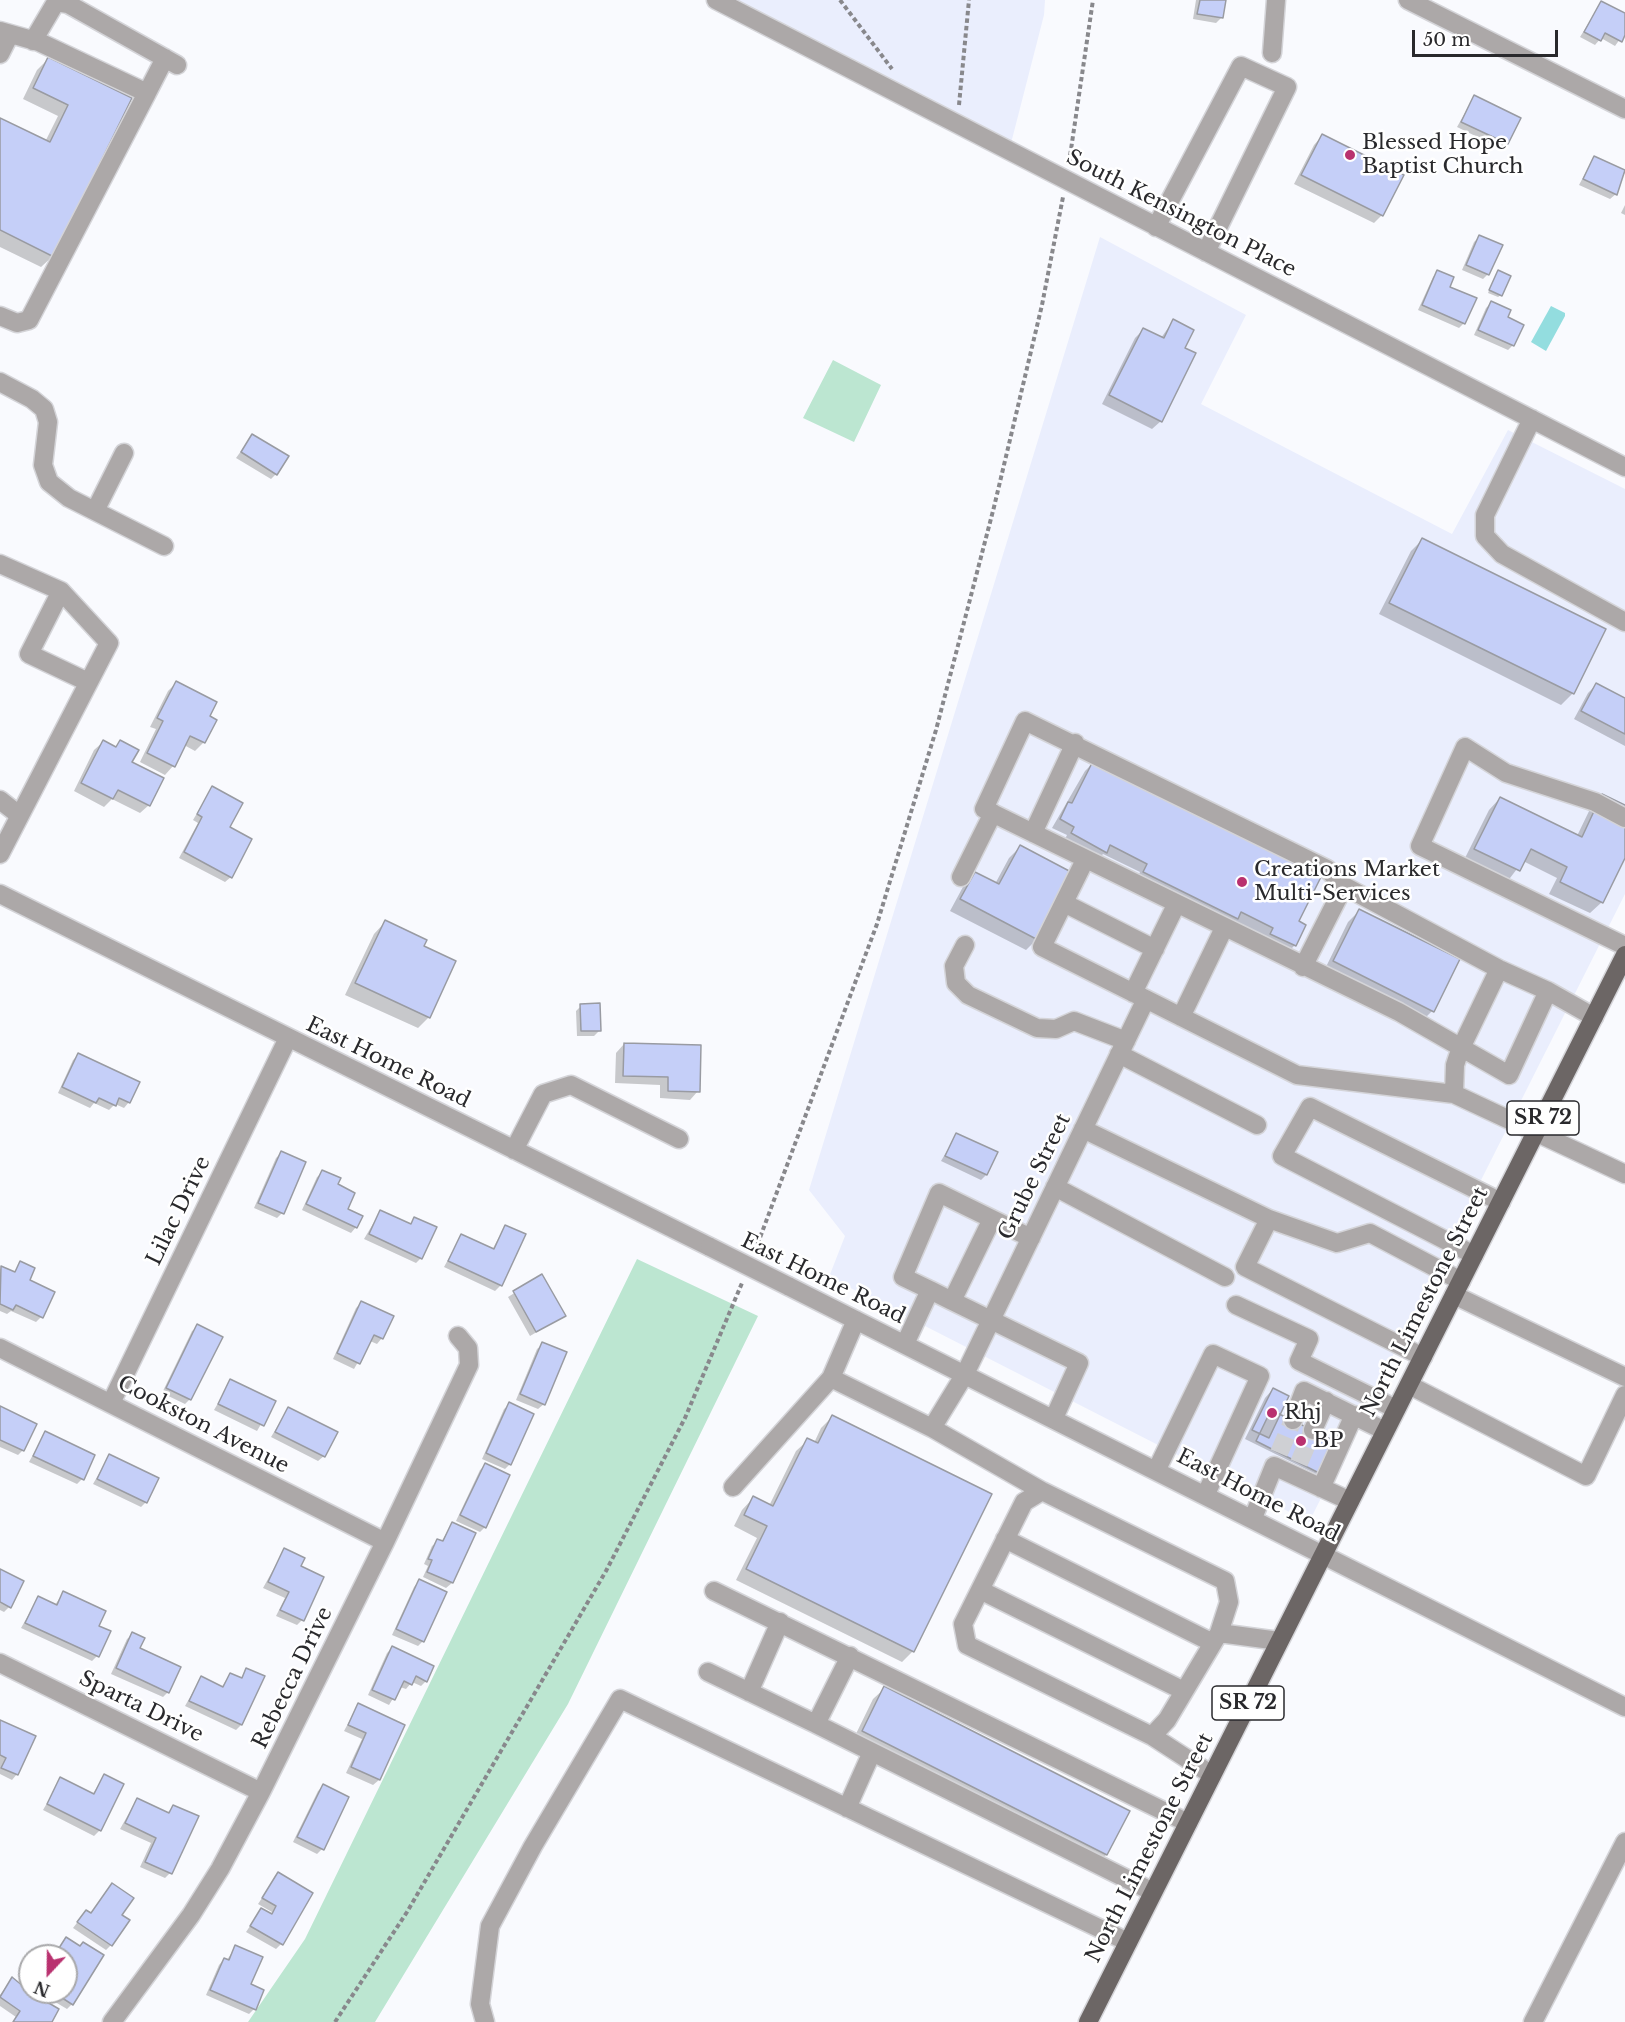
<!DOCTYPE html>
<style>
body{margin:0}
#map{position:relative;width:1625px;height:2022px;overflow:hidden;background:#f9fafe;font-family:"Libre Baskerville",serif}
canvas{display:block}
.north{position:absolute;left:18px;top:1944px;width:60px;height:60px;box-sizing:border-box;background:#fff;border:2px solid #a9a9ab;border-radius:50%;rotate:202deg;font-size:16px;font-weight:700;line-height:24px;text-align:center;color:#29292c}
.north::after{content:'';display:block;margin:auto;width:21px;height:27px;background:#b9316f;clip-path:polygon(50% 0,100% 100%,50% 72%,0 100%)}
.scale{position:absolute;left:1412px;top:30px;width:146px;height:27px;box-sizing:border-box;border:3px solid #29292c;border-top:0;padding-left:8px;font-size:18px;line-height:21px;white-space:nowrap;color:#29292c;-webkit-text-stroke:4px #fff;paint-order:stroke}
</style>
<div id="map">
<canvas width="1625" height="2022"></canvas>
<div class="north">N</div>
<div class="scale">50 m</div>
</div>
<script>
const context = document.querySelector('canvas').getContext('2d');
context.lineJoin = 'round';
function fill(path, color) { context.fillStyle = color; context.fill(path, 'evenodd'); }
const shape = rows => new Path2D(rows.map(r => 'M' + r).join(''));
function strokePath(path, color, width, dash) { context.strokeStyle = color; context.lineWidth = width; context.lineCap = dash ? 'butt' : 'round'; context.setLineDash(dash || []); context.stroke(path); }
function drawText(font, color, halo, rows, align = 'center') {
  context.font = font + ' "Libre Baskerville",serif'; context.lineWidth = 5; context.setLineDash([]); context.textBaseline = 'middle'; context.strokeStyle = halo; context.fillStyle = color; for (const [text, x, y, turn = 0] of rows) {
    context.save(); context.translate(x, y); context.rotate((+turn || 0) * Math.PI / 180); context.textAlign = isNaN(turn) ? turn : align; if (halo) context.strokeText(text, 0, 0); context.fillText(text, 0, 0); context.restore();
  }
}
fill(shape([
 [716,0,1045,0,1044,15,1009,151],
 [1100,237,1246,315,1201,404,1452,534,1508,430,1625,489,1625,894,1309,1522,829,1277,845,1236,809,1190]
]), '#eaeefd');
fill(shape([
 [833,360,881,385,854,442,803,418],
 [637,1259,758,1316,568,1704,375,2022,248,2022,305,1939]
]), '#bce6d1');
fill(shape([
 [1551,306,1565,313,1565,316,1546,351,1531,342]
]), '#93dddf');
fill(shape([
 [1196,0,1224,0,1221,18,1216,23,1193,19],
 [1601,3,1625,15,1625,32,1615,46,1601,38,1595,45,1580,37],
 [48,59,130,99,53,256,41,267,0,247,0,119,45,142,58,116,23,99,37,70],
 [1474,97,1519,118,1502,149,1457,127],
 [1322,136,1382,215,1374,223,1294,184,1314,145],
 [1594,157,1625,172,1616,194,1610,199,1579,185],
 [1625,205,1625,215,1621,213],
 [1479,237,1488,274,1483,279,1462,270,1474,242],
 [1438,271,1464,323,1459,328,1418,310,1433,277],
 [1496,274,1501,295,1498,297,1488,293],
 [1491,303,1506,318,1513,345,1508,350,1474,335,1486,308],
 [1173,321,1183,349,1161,421,1152,429,1102,404,1135,338,1143,330,1161,338],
 [252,436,276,474,271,479,236,458],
 [1422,540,1604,630,1573,693,1561,705,1379,614,1411,551],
 [176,683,208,717,215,720,203,743,195,751,184,745,173,766,165,775,140,762,156,729,150,727,168,691],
 [1596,685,1625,700,1625,746,1574,719,1588,693],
 [103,742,114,748,120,742,149,805,140,813,112,799,104,807,74,791,94,750],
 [1093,763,1304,926,1294,946,1286,954,1263,943,1266,936,1234,921,1228,926,1136,881,1140,872,1103,854,1097,861,1064,841,1067,835,1052,828,1085,771],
 [212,788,228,828,231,877,225,882,179,858,198,823,193,820],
 [1500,798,1577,836,1591,807,1625,807,1625,854,1602,902,1590,913,1549,894,1557,878,1523,861,1507,882,1464,860,1489,810],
 [1020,847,1037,939,1026,950,950,911,964,885,975,873,995,884,1009,858],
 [1360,910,1432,1011,1421,1022,1323,973,1348,922],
 [385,922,422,947,429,1017,418,1028,345,995,374,934],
 [581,1006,600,1030,594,1036,577,1036,576,1011],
 [624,1044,698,1091,690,1100,660,1098,660,1085,615,1083,616,1053],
 [78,1055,129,1102,124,1108,115,1104,109,1110,94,1103,90,1108,58,1093,73,1060],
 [957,1134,986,1175,981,1180,941,1161],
 [281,1153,282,1213,277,1218,254,1208,276,1158],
 [323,1172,336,1185,356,1227,351,1233,302,1210,317,1177],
 [380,1212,409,1225,415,1219,421,1258,416,1263,364,1239],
 [505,1226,524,1235,500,1286,495,1291,444,1267,461,1236,492,1250],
 [21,1263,41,1317,36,1322,11,1311,7,1314,0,1311,0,1269,13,1273],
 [542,1276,564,1316,530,1336,508,1297],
 [361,1303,382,1338,377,1344,370,1341,354,1369,333,1359,356,1308],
 [198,1326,190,1399,185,1404,162,1393,192,1331],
 [543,1344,544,1404,538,1409,516,1400,537,1349],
 [231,1381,274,1402,257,1431,214,1410],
 [1273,1389,1278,1415,1337,1443,1320,1476,1245,1439,1265,1398],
 [510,1404,510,1464,505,1469,482,1459,504,1409],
 [0,1408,23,1450,18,1455,0,1447],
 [288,1409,324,1456,318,1461,271,1437],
 [832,1417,913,1651,902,1662,736,1580,757,1538,734,1526,742,1510,753,1498,769,1506,796,1451,808,1440,814,1443,821,1428],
 [45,1433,82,1479,77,1484,29,1462],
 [109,1456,146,1502,141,1507,93,1484],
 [485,1465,485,1527,480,1532,456,1521,480,1470],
 [452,1524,474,1534,452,1583,446,1588,423,1577,428,1566,424,1564,432,1546,438,1541,441,1542],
 [284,1550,299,1567,302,1620,297,1625,276,1616,285,1598,263,1588],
 [0,1571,9,1607,4,1612,0,1610],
 [419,1581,423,1641,418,1646,392,1635,414,1587],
 [63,1593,98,1627,97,1656,92,1661,21,1628,38,1598,55,1605],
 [133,1634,138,1649,168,1692,163,1697,111,1674,127,1639],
 [392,1648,426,1681,421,1686,412,1682,406,1689,400,1687,389,1705,368,1695,387,1653],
 [247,1670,263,1677,241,1725,236,1730,185,1706,201,1678,221,1688,230,1674,240,1679],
 [885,1688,1128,1811,1106,1855,1095,1866,852,1742,873,1699],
 [358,1705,403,1726,379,1780,373,1785,346,1773,362,1739,344,1731],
 [0,1722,17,1774,12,1780,0,1774],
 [104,1776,100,1830,94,1836,43,1810,61,1779,92,1795],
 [323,1786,322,1849,317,1854,293,1842,318,1791],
 [137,1799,167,1813,174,1806,170,1873,165,1878,140,1867,151,1843,120,1829],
 [278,1874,281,1944,276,1949,246,1932,261,1910,270,1915,272,1912,258,1904],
 [86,1911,91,1914,120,1915,111,1945,106,1950,73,1928],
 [66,1939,72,2004,67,2009,45,1996,48,1992,66,1992,66,1956,53,1956],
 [236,1946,254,2009,249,2014,206,1995,219,1965,224,1959,227,1960],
 [12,1979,57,2009,49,2022,13,2022,16,2017,0,2006,0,1995]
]), '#0003');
const building = shape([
 [1200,0,1226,0,1223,18,1197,14,1200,0],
 [1601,1,1625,13,1625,35,1622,42,1605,33,1601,41,1584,32,1601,1],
 [48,57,132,98,54,257,0,230,0,118,50,142,68,105,33,88,48,57],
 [1474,95,1521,118,1508,144,1461,122,1474,95],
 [1322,134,1404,175,1383,216,1301,175,1322,134],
 [1594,156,1625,170,1617,195,1583,179,1594,156],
 [1479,235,1503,245,1489,275,1466,265,1479,235],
 [1437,270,1454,277,1450,287,1477,298,1465,324,1422,305,1437,270],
 [1498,270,1511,276,1502,296,1489,290,1498,270],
 [1491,301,1511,310,1508,317,1524,325,1514,346,1478,330,1491,301],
 [1173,319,1194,330,1185,348,1196,353,1162,422,1109,395,1143,328,1164,338,1173,319],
 [252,434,289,456,277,475,241,452,252,434],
 [1422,538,1606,629,1574,694,1389,603,1422,538],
 [176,681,217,702,210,716,217,720,205,743,190,736,175,767,147,753,163,721,157,718,176,681],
 [1596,683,1625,698,1625,734,1581,711,1596,683],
 [103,740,116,747,120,740,139,750,132,762,164,778,150,806,118,790,113,799,81,783,103,740],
 [1093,761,1322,875,1299,921,1306,925,1296,946,1270,934,1273,928,1241,912,1238,919,1143,872,1147,864,1110,845,1107,853,1071,833,1074,827,1060,819,1068,802,1072,803,1093,761],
 [212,786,243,803,230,827,252,839,232,878,184,852,202,817,197,814,212,786],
 [1602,794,1625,805,1625,858,1603,903,1560,882,1567,867,1531,849,1520,871,1474,849,1500,797,1582,837,1602,794],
 [1020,845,1073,873,1038,940,960,899,975,872,999,884,1020,845],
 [1359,909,1460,959,1434,1012,1333,961,1359,909],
 [385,920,427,940,424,946,456,961,430,1018,355,983,385,920],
 [600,1003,601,1031,581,1031,580,1004,600,1003],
 [624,1043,701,1045,700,1092,668,1091,668,1077,623,1076,624,1043],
 [78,1053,140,1082,130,1103,119,1098,116,1106,99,1098,96,1103,62,1087,78,1053],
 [956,1133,998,1152,987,1175,945,1156,956,1133],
 [281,1151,306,1162,284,1214,258,1203,281,1151],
 [322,1170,341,1178,338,1184,355,1193,348,1209,363,1216,357,1228,306,1204,322,1170],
 [380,1210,411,1224,414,1217,437,1227,422,1259,369,1234,380,1210],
 [505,1225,526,1234,502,1286,448,1261,461,1234,494,1249,505,1225],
 [20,1261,35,1268,30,1280,55,1292,43,1318,16,1305,13,1310,0,1304,1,1266,15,1272,20,1261],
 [542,1274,566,1316,536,1332,513,1291,542,1274],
 [361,1301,394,1316,383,1339,374,1335,360,1364,337,1353,361,1301],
 [197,1324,223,1337,191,1400,166,1388,197,1324],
 [542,1342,567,1352,545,1405,520,1394,542,1342],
 [230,1379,276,1401,264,1426,218,1404,230,1379],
 [1273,1388,1289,1396,1269,1438,1252,1430,1273,1388],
 [509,1402,534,1414,511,1465,486,1453,509,1402],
 [0,1406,37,1424,24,1451,0,1440,0,1406],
 [288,1407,338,1432,325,1457,275,1432,288,1407],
 [1271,1410,1339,1443,1323,1475,1256,1441,1271,1410],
 [832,1415,992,1494,914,1652,746,1569,767,1526,744,1515,753,1496,773,1506,807,1438,818,1443,832,1415],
 [45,1431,95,1455,84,1480,33,1456,45,1431],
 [109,1454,159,1478,147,1503,97,1479,109,1454],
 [485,1463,510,1475,486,1528,460,1515,485,1463],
 [452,1522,476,1533,453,1583,427,1572,432,1560,428,1559,437,1539,443,1541,452,1522],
 [284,1548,305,1558,301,1566,324,1577,304,1621,280,1610,289,1592,268,1582,284,1548],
 [0,1569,24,1581,11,1608,0,1602,0,1569],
 [419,1579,447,1592,424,1642,396,1629,419,1579],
 [63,1591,106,1611,99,1626,111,1631,99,1657,25,1623,38,1596,57,1605,63,1591],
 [132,1632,145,1638,140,1648,181,1667,169,1693,116,1668,132,1632],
 [392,1646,434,1666,427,1682,416,1676,412,1685,404,1681,395,1700,372,1690,392,1646],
 [246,1668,265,1676,242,1725,189,1701,201,1676,223,1687,230,1673,242,1678,246,1668],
 [884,1686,1130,1811,1107,1855,862,1731,884,1686],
 [358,1703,405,1725,380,1780,351,1767,366,1733,348,1725,358,1703],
 [0,1720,36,1736,18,1775,1,1768,6,1758,0,1755,0,1720],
 [104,1774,124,1784,101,1831,47,1804,60,1777,94,1794,104,1774],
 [323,1784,349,1797,324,1850,297,1837,323,1784],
 [137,1798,169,1813,173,1805,199,1816,172,1874,145,1862,156,1838,125,1823,137,1798],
 [278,1872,313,1893,283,1945,250,1926,261,1908,272,1914,276,1906,262,1898,278,1872],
 [112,1883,134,1898,122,1915,130,1920,112,1946,77,1922,86,1910,91,1913,112,1883],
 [66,1937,80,1946,83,1942,104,1955,73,2005,53,1992,66,1992,66,1956,54,1956,66,1937],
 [235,1945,263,1957,251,1984,264,1990,256,2010,210,1990,224,1958,229,1960,235,1945],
 [12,1977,30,1992,59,2009,52,2022,13,2022,20,2011,0,1997,12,1977]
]);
fill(building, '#c5cff8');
strokePath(building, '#999ba2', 1.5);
strokePath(shape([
 [1279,1453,1293,1420],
 [1299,1463,1313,1430]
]), '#cfd0d4', 18, [18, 9]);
const minor = shape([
 [716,0,1625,467],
 [1408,0,1625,109],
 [0,31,39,42,147,93,29,320,17,323,0,316],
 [33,41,56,2,68,4,177,65],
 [1272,53,1276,0],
 [0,54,10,34],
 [147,93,165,58],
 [1156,227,1241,66,1287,87,1206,252],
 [0,382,32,399,44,409,48,422,43,465,49,482,69,498,164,546],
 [1532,419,1485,515,1485,536,1502,554,1625,622],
 [95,511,124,453],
 [0,564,61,591,109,643,0,854],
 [61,591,29,654,88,682],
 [0,800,19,815],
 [1625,818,1595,802,1506,773,1465,747,1420,846,1625,946],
 [1033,833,1075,743],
 [1085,860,1042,947,1297,1075,1454,1094,1625,1174],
 [961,877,993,813],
 [0,894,710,1247],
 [1064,903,1155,949],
 [965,945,954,966,956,983,968,995,1037,1028,1056,1029,1074,1021,1126,1041],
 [1303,967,1344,886],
 [1548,991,1509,1075,1399,1012,984,809,1025,721,1327,869,1344,886,1499,969,1548,991,1594,1017],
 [1133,993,1176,905],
 [1181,1017,1224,928],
 [1119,1054,1257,1125],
 [1454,1094,1455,1065,1460,1050,1499,969],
 [1083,1129,1269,1219,1337,1243,1370,1233,1461,1281],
 [514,1150,543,1094,571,1085,679,1139],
 [1055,1187,1225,1277],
 [992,1219,1031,1238],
 [1269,1219,1245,1267,1423,1357],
 [1474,1255,1282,1156,1310,1107,1501,1202],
 [788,1286,1625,1707],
 [1454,1295,1625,1377],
 [952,1301,1079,1363,1054,1418],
 [1236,1305,1309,1339,1299,1361,1396,1409],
 [856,1320,831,1378,932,1428],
 [905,1344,930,1290,903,1277,939,1193,992,1219,952,1301,930,1290],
 [0,1348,385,1542],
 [1409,1385,1586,1476,1625,1395],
 [111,1403,288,1038],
 [1293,1420,1304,1391,1385,1431],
 [1313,1430,1326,1401],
 [1157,1469,1213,1354,1260,1376,1206,1494],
 [733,1487,831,1378],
 [1321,1488,1354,1415],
 [1042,1491,1225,1581,1229,1602,1219,1633,1167,1720,1152,1736,967,1645,963,1624,1024,1502,1042,1491],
 [1042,1491,932,1428,965,1374,1146,999],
 [1253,1518,1274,1466,1350,1501],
 [1005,1539,1213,1643],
 [980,1590,1184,1691],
 [714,1591,1188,1823],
 [1219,1633,1279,1641],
 [850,1656,816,1724,1153,1892],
 [0,1663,261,1792],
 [708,1672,816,1724],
 [749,1692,780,1622],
 [1152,1736,1212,1775],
 [847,1808,872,1752],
 [112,2022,191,1915,220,1869,261,1792,385,1542,469,1365,468,1348,458,1336],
 [485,2022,480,2004,490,1926,533,1846,620,1699,1128,1942],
 [1533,2022,1625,1842]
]);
const major = shape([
 [1088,2022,1625,955]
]);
strokePath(minor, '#d4d4d8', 21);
strokePath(major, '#d4d4d8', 21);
strokePath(shape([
 [840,0,892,69],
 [959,105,969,0],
 [1069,163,1093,0],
 [755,1251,877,924,936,730,994,507,1042,305,1063,197],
 [335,2022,407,1912,606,1571,685,1418,742,1283]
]), '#88888c', 4, [4.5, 3]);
strokePath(minor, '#aca8a8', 18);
strokePath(major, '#6c6665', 18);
const minorBridge = shape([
 [710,1247,788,1286]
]);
strokePath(minorBridge, '#d4d4d8', 21, []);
strokePath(minorBridge, '#aca8a8', 18);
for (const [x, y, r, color] of [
 [1350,155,6,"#b9316f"],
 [1242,882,6,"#b9316f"],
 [1272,1413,6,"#b9316f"],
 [1301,1441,6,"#b9316f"]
]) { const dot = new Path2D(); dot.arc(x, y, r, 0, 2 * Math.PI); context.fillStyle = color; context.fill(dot); strokePath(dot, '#fff', 2); }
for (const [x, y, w] of [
 [1543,1118,72],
 [1248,1703,72]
]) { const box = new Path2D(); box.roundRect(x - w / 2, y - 17, w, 34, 4.5); context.fillStyle = '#fff'; context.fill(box); strokePath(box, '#29292c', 1.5); }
drawText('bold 20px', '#29292c', null, [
 ["SR 72",1543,1118],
 ["SR 72",1248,1703]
]);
drawText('21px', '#29292c', '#fff', [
 ["Blessed Hope",1362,143],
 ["Baptist Church",1362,167],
 ["Creations Market",1254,870],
 ["Multi-Services",1254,894],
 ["Rhj",1284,1413],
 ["BP",1313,1441]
], 'left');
drawText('21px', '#29292c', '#fff', [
 ["South Kensington Place",1181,214,27],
 ["East Home Road",388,1063,26],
 ["Grube Street",1035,1177,-64],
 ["Lilac Drive",179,1211,-64],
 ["East Home Road",823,1279,26],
 ["North Limestone Street",1425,1302,-63],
 ["Cookston Avenue",203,1425,27],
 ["East Home Road",1258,1496,27],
 ["Rebecca Drive",293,1678,-64],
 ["Sparta Drive",141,1707,26],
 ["North Limestone Street",1150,1848,-63]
]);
</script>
